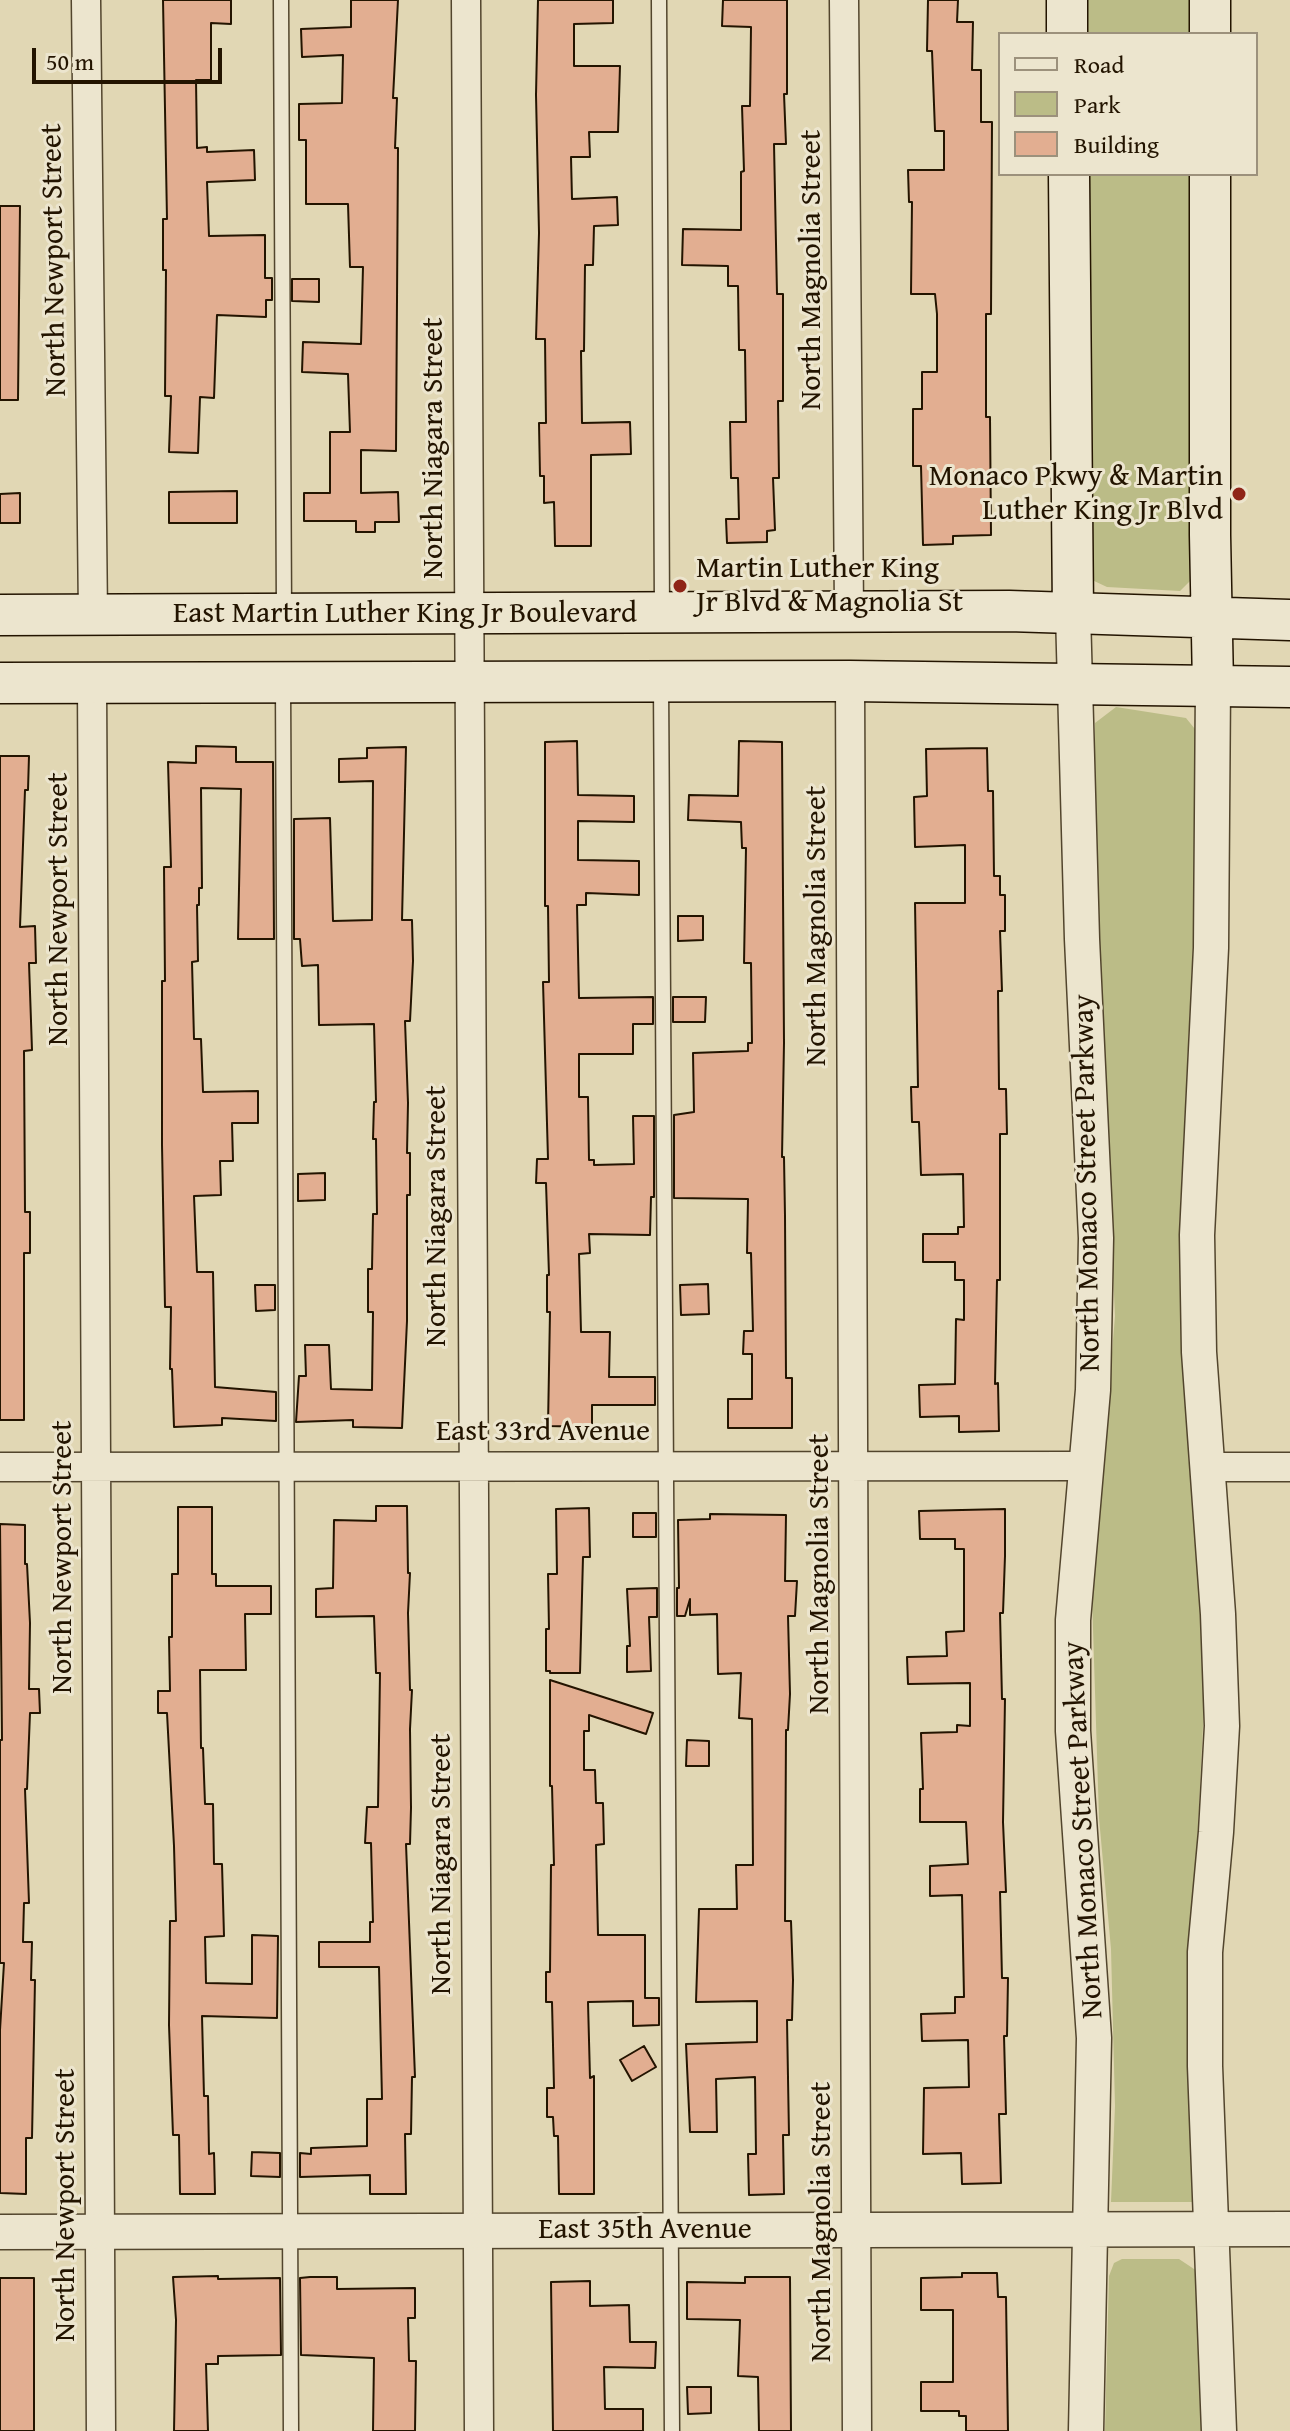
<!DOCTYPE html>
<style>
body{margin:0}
#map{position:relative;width:1290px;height:2431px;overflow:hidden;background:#e1d7b4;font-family:"Gentium Book Plus",serif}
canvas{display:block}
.legend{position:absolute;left:998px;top:32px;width:260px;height:144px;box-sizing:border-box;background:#ece5ce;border:2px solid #9c917c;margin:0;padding:10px 14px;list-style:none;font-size:24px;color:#231400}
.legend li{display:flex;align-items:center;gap:16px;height:40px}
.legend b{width:40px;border:2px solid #9c917c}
.scale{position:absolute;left:32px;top:48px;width:190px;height:36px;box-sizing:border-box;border:4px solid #231400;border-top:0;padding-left:10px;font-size:24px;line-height:28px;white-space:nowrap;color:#231400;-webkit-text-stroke:6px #ece5ce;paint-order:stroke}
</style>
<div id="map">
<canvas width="1290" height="2431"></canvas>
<ul class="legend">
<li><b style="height:10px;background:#ece5ce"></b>Road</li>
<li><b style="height:22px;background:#bbbc87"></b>Park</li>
<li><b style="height:22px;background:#e2ae91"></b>Building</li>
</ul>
<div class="scale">50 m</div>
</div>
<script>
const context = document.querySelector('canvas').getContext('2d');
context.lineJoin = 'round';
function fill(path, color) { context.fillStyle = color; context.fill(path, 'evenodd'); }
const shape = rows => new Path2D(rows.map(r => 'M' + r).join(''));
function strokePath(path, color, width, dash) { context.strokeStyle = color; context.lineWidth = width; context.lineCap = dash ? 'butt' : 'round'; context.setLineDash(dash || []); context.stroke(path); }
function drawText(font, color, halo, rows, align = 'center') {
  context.font = font + ' "Gentium Book Plus",serif'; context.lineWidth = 6; context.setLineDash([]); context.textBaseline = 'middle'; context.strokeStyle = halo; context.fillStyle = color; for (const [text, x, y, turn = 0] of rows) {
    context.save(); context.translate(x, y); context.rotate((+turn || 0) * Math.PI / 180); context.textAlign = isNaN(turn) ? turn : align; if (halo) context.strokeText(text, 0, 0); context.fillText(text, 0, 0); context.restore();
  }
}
fill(shape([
 [1085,0,1192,0,1192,34,1085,34],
 [1086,174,1193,174,1195,320,1191,580,1180,591,1107,587,1092,580],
 [1116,707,1186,718,1203,739,1179,1232,1189,1464,1207,1644,1196,1868,1195,2202,1111,2202,1115,2106,1111,1949,1099,1818,1092,1597,1115,1316,1095,870,1095,723],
 [1122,2259,1179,2259,1197,2271,1206,2431,1105,2431,1109,2276,1114,2263]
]), '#bbbc87');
const building = shape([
 [163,0,231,0,231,24,211,23,211,80,196,80,197,148,207,147,207,152,254,150,255,180,207,182,209,236,265,235,265,278,272,278,272,300,266,300,266,317,217,315,214,398,200,397,198,453,169,452,171,396,165,396,166,270,163,270,163,219,167,219,163,0],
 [351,0,398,0,393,98,397,98,395,148,398,148,396,451,361,450,361,493,398,492,399,522,375,522,375,532,356,532,356,521,304,521,304,493,330,493,330,432,350,432,348,374,302,372,303,342,361,344,363,267,350,267,348,204,306,204,306,140,299,140,299,104,342,103,343,55,302,57,301,29,351,27,351,0],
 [538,0,613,0,613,23,574,24,574,66,620,66,618,132,589,132,590,157,571,157,572,199,617,197,618,225,594,226,593,265,585,265,584,351,581,351,582,423,630,422,631,454,591,455,591,546,555,546,554,502,544,503,544,476,540,476,539,423,546,423,545,339,536,339,539,233,536,95,538,0],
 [723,0,787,0,787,94,784,94,786,144,774,144,777,294,783,294,783,401,778,401,779,478,773,478,775,530,767,531,767,542,727,543,726,519,739,519,738,478,731,478,730,422,746,422,745,350,739,350,738,286,728,286,728,266,682,265,683,229,741,230,741,172,744,171,742,106,750,106,751,27,722,26,723,0],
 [928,0,958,0,957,22,973,22,972,70,981,70,981,122,992,122,991,314,986,314,986,417,990,417,991,535,953,536,953,544,923,545,921,466,913,466,913,409,922,409,922,372,937,372,937,314,935,294,911,294,912,202,909,202,908,170,944,170,944,131,935,131,932,51,927,51,928,0],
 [0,206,20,206,18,400,0,400,0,206],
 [292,279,319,279,319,302,292,301,292,279],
 [237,491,237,523,169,523,169,492,237,491],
 [20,493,20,523,0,523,0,494,20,493],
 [577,741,578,795,634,796,634,822,578,821,578,860,639,861,639,895,586,893,586,905,577,905,579,998,653,997,653,1024,633,1024,633,1054,579,1054,579,1097,588,1097,589,1160,594,1160,594,1165,634,1164,633,1116,654,1116,654,1197,651,1197,650,1235,589,1234,590,1253,579,1254,581,1332,610,1332,609,1377,655,1377,655,1405,592,1405,592,1427,548,1426,550,1312,547,1312,547,1275,549,1275,546,1183,536,1183,537,1159,548,1159,543,982,549,982,548,906,545,906,545,742,577,741],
 [739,741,782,742,784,1043,782,1157,784,1157,785,1216,786,1378,792,1378,792,1428,728,1428,728,1399,752,1399,752,1354,743,1354,744,1331,753,1331,751,1253,747,1253,748,1199,674,1198,674,1115,694,1112,693,1053,748,1051,748,1043,752,1043,751,963,744,963,746,848,742,848,741,822,688,820,689,795,738,796,739,741],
 [196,746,236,747,236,762,273,762,274,939,238,939,241,789,201,788,202,888,199,888,199,905,197,905,198,961,192,962,194,1039,201,1039,203,1092,258,1091,258,1123,232,1123,233,1161,220,1161,221,1195,194,1196,197,1272,213,1272,215,1387,276,1392,276,1421,222,1418,222,1425,174,1427,172,1369,170,1369,171,1307,165,1307,162,1145,162,981,165,981,164,867,171,867,168,762,196,763,196,746],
 [406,747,402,920,412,920,413,961,410,1021,405,1021,408,1103,407,1153,410,1153,410,1195,407,1195,407,1321,402,1428,353,1427,353,1420,296,1422,299,1376,306,1376,305,1345,329,1345,331,1389,372,1390,373,1312,368,1312,368,1269,372,1269,373,1214,377,1214,376,1139,373,1139,374,1102,376,1102,374,1024,319,1025,318,965,302,966,300,939,294,939,294,819,330,818,333,921,372,920,373,781,339,782,339,759,367,758,367,748,406,747],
 [987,748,988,791,993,791,994,876,1000,876,1000,895,1005,895,1005,931,1000,931,1002,991,998,991,999,1089,1006,1089,1007,1134,1000,1134,1000,1280,997,1280,995,1384,998,1383,999,1431,959,1432,959,1416,920,1417,919,1385,955,1384,956,1319,964,1320,964,1280,955,1280,955,1262,923,1262,923,1234,958,1234,958,1227,964,1227,963,1174,921,1175,919,1122,912,1122,911,1087,918,1087,915,903,965,903,965,845,915,847,914,797,927,796,926,749,987,748],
 [0,756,29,756,28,790,25,790,20,927,35,926,36,963,29,963,32,1050,24,1051,25,1212,30,1212,30,1253,24,1253,24,1420,0,1420,0,756],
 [678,916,703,916,703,940,678,941,678,916],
 [673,997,706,997,705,1022,673,1022,673,997],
 [325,1173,325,1200,298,1201,298,1174,325,1173],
 [708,1284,709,1314,681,1315,680,1285,708,1284],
 [255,1285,275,1285,275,1310,256,1311,255,1285],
 [376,1506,407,1506,408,1573,410,1573,408,1613,410,1690,412,1690,410,1729,411,1808,410,1844,406,1844,415,2077,412,2077,411,2134,405,2134,406,2194,370,2194,370,2175,300,2177,300,2153,311,2154,311,2148,367,2146,367,2099,382,2099,379,1967,319,1967,319,1942,370,1942,370,1922,373,1922,371,1843,365,1843,367,1807,378,1807,380,1673,376,1673,374,1616,316,1617,316,1589,333,1588,334,1520,376,1521,376,1506],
 [178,1507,212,1507,212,1574,216,1574,216,1586,271,1586,271,1614,245,1614,246,1670,200,1670,201,1748,203,1748,205,1804,213,1804,214,1864,222,1864,224,1936,205,1937,206,1983,252,1984,252,1935,278,1936,277,2018,202,2016,204,2096,208,2096,209,2154,214,2153,215,2194,180,2194,179,2135,173,2135,169,2025,170,1921,176,1921,174,1846,167,1713,158,1713,158,1691,170,1691,169,1637,172,1637,172,1574,178,1574,178,1507],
 [589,1508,590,1557,583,1557,580,1673,550,1673,550,1671,546,1671,546,1629,549,1629,548,1574,557,1574,556,1509,589,1508],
 [1005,1509,1005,1556,1003,1613,1000,1613,1002,1699,1005,1699,1003,1822,1006,1892,1000,1892,1002,1978,1008,1978,1007,2036,1004,2036,1006,2114,999,2114,1001,2183,962,2184,961,2153,923,2154,924,2088,969,2087,968,2040,922,2041,921,2014,955,2013,955,1997,964,1997,962,1895,930,1896,930,1866,968,1864,966,1822,920,1822,920,1789,923,1789,921,1733,957,1732,957,1725,970,1726,970,1683,908,1684,907,1657,947,1656,946,1632,964,1631,964,1549,955,1549,955,1539,920,1539,919,1511,1005,1509],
 [633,1513,656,1513,656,1537,633,1537,633,1513],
 [710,1514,786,1515,785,1581,797,1581,795,1616,788,1616,790,1694,788,1730,786,1730,785,1921,791,1921,793,1980,792,2020,787,2020,789,2135,783,2135,784,2194,749,2195,748,2154,756,2154,755,2077,716,2079,717,2132,690,2132,686,2044,757,2042,757,2001,696,2002,699,1909,737,1909,736,1865,753,1865,752,1719,739,1718,741,1673,718,1674,717,1614,690,1615,690,1599,685,1616,677,1616,677,1588,679,1588,678,1520,710,1519,710,1514],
 [0,1524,25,1525,25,1564,27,1564,30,1623,29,1689,39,1689,40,1713,30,1713,27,1789,25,1789,29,1903,24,1903,23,1942,32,1942,31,1980,35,1980,32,2138,26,2138,26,2194,0,2193,0,2030,4,1963,0,1963,0,1740,2,1740,0,1524],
 [657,1588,657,1617,649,1617,651,1671,627,1672,627,1646,630,1646,627,1589,657,1588],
 [550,1680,653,1713,646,1734,589,1715,589,1731,584,1731,584,1770,595,1770,596,1803,603,1803,604,1844,596,1845,598,1935,645,1935,645,1998,659,1998,659,2025,633,2026,633,2001,588,2002,590,2078,594,2076,594,2194,559,2194,558,2136,554,2136,553,2117,547,2117,547,2088,554,2088,552,2002,546,2002,546,1972,550,1972,551,1865,554,1865,552,1786,550,1786,550,1680],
 [687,1740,709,1741,709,1766,686,1766,687,1740],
 [644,2046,656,2067,632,2081,620,2060,644,2046],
 [252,2152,280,2153,280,2177,251,2176,252,2152],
 [962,2273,997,2273,998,2297,1006,2297,1008,2431,966,2431,966,2416,959,2416,959,2411,921,2411,921,2382,953,2382,953,2310,921,2310,921,2278,962,2277,962,2273],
 [218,2276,218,2279,280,2278,281,2355,218,2356,218,2364,206,2364,208,2431,174,2431,176,2320,173,2277,218,2276],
 [310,2277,337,2277,337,2289,415,2288,415,2318,408,2318,409,2361,416,2361,415,2431,373,2431,374,2358,301,2355,300,2278,310,2277],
 [745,2277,790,2277,791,2431,759,2431,758,2377,738,2376,740,2320,687,2319,687,2282,745,2283,745,2277],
 [0,2278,34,2278,34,2431,0,2431,0,2278],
 [590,2281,590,2306,629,2305,630,2342,656,2342,655,2368,604,2367,605,2409,643,2409,643,2431,553,2431,551,2282,590,2281],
 [687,2387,711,2387,711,2413,688,2414,687,2387]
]);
fill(building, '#e2ae91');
strokePath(building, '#231400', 2);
const service = shape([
 [281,0,284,612],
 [659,0,662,612],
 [661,683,672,2431],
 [283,684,291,2431]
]);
const minor = shape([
 [86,0,93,615],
 [466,0,479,2431],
 [844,0,849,611],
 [850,681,857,2431],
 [92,683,101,2431],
 [0,1467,1087,1466],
 [1205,1467,1290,1467]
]);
const tertiary = shape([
 [1073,613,1082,939,1096,1238,1093,1390,1073,1620,1073,1731,1094,2038,1086,2431],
 [1213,685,1211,948,1197,1235,1199,1352,1218,1614,1222,1726,1216,1832,1205,1952,1205,2066,1219,2431],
 [0,2232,1290,2229]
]);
const secondary = shape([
 [1067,0,1067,34],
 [1210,0,1210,34],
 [1069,174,1073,613],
 [1210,174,1210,535,1213,685],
 [0,615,1009,611,1290,620],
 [0,683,850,681,1290,687]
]);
strokePath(service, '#52452d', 17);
strokePath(minor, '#52452d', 31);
strokePath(tertiary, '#52452d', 37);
strokePath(secondary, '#231400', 43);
strokePath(service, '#ece5ce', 14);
strokePath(minor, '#ece5ce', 28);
strokePath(tertiary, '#ece5ce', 34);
strokePath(secondary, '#ece5ce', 40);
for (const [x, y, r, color] of [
 [1239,494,8,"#8f2418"],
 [680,586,8,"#8f2418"]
]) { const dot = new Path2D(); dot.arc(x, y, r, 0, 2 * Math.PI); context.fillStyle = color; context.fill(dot); strokePath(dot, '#ece5ce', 3); }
drawText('30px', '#231400', '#ece5ce', [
 ["North Newport Street",55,260,-91],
 ["North Magnolia Street",812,270,-90],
 ["North Niagara Street",434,448,-90],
 ["East Martin Luther King Jr Boulevard",405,614],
 ["North Newport Street",59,909,-90],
 ["North Magnolia Street",817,926,-90],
 ["North Monaco Street Parkway",1088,1183,-91],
 ["North Niagara Street",437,1216,-90],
 ["East 33rd Avenue",543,1432],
 ["North Newport Street",63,1557,-90],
 ["North Magnolia Street",820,1574,-90],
 ["North Monaco Street Parkway",1084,1830,-93],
 ["North Niagara Street",442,1864,-90],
 ["North Newport Street",66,2205,-90],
 ["North Magnolia Street",822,2222,-90],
 ["East 35th Avenue",645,2230]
]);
drawText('30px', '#231400', '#ece5ce', [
 ["Monaco Pkwy & Martin",1223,477],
 ["Luther King Jr Blvd",1223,511],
 ["Martin Luther King",696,569,"left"],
 ["Jr Blvd & Magnolia St",696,603,"left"]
], 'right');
</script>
